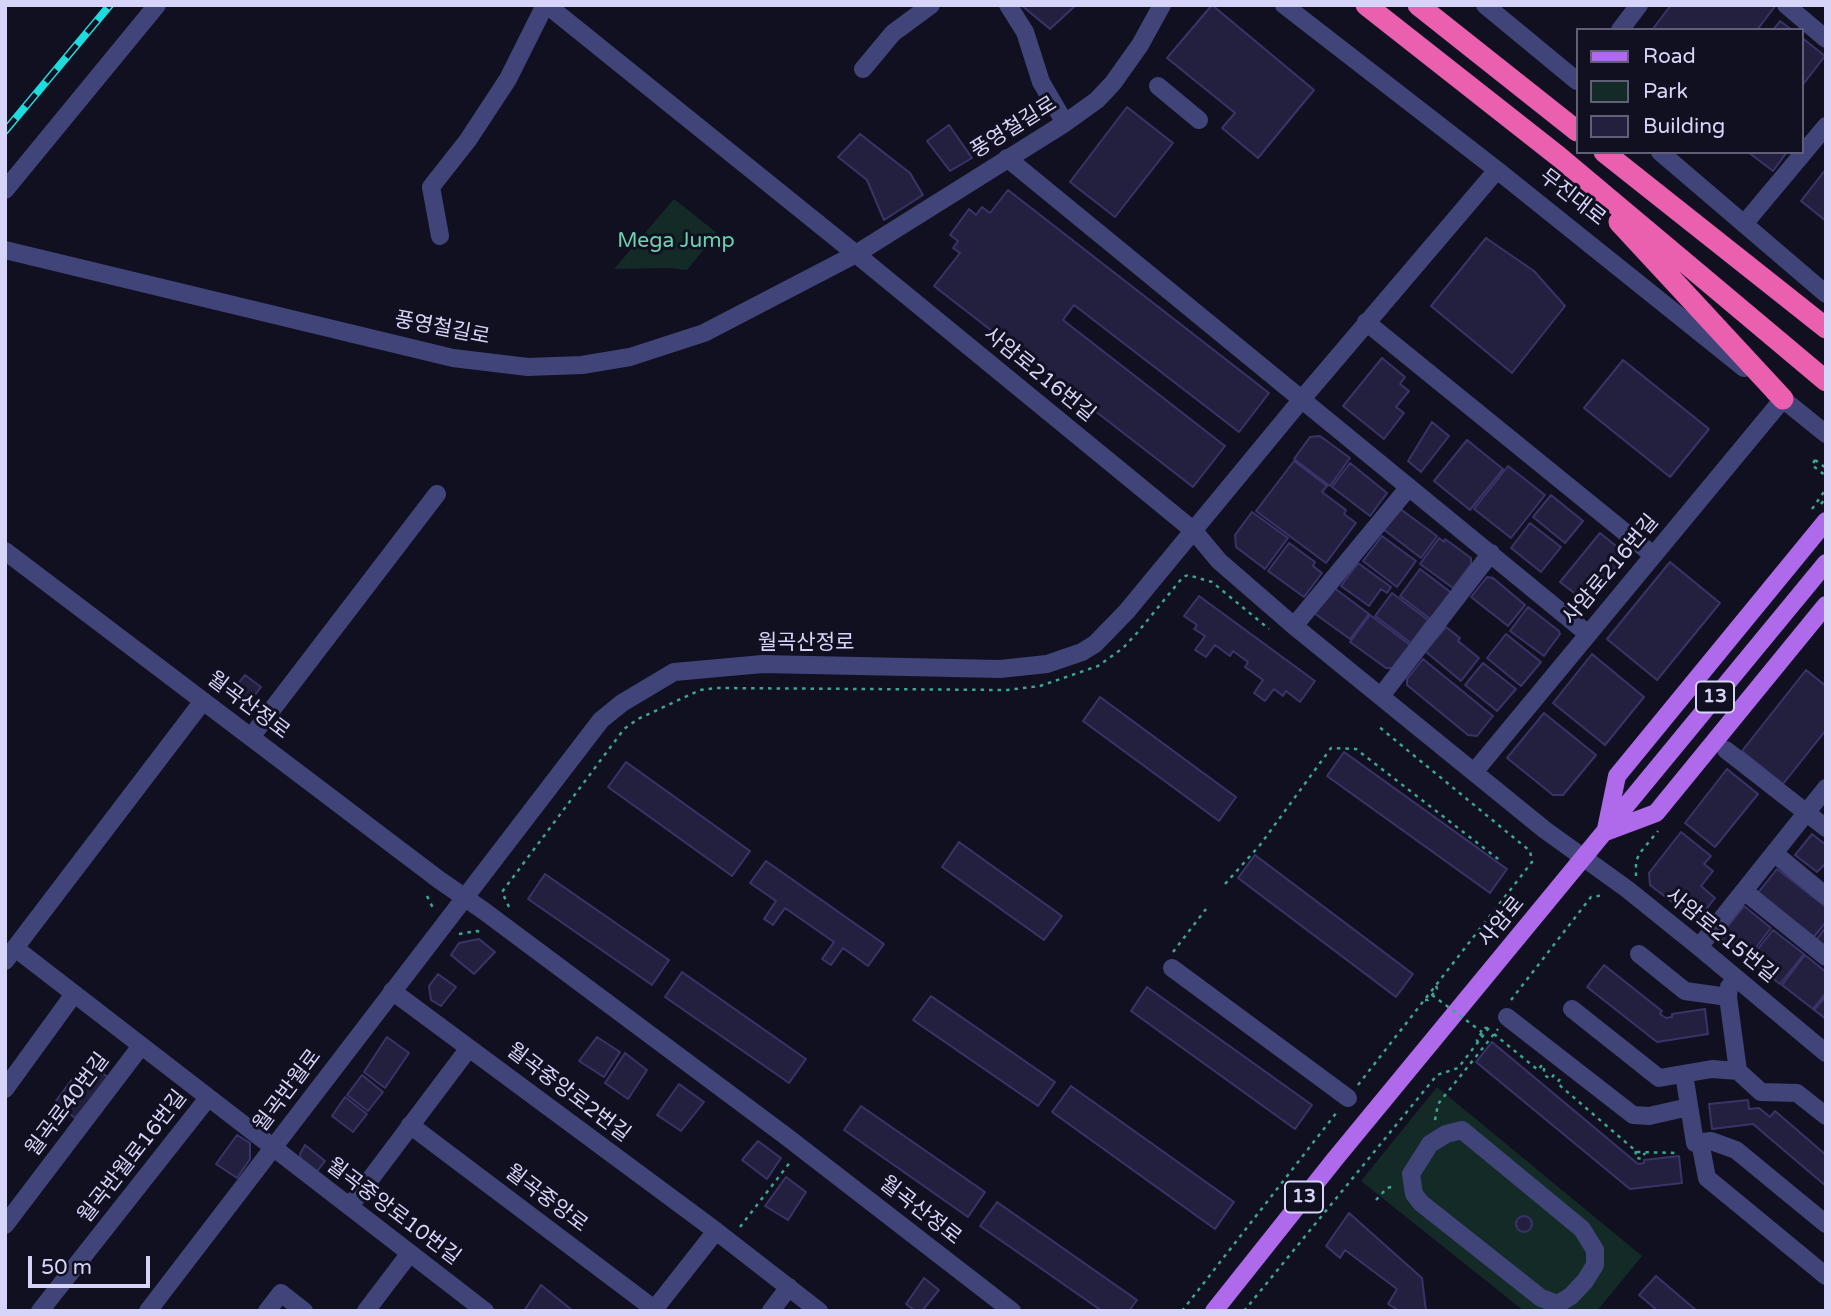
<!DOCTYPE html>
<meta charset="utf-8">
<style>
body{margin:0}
#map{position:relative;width:1831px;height:1316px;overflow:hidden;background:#111020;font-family:"Varela Round",sans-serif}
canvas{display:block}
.frame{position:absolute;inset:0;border:7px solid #d6d5f9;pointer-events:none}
.legend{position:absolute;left:1576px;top:28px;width:228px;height:126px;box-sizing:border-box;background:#111020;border:2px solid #605f77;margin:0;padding:9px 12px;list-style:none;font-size:21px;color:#d6d5f9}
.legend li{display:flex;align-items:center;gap:14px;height:35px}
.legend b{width:35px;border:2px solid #605f77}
.scale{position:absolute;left:28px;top:1256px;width:122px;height:32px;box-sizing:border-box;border:4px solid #d6d5f9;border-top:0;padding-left:9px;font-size:21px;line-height:24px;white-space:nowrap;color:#d6d5f9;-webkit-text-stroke:5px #111020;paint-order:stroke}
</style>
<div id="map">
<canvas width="1831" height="1316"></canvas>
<div class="frame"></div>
<ul class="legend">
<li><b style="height:9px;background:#af6aeb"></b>Road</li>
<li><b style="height:19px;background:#142a27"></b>Park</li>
<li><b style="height:19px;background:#221f3f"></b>Building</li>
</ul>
<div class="scale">50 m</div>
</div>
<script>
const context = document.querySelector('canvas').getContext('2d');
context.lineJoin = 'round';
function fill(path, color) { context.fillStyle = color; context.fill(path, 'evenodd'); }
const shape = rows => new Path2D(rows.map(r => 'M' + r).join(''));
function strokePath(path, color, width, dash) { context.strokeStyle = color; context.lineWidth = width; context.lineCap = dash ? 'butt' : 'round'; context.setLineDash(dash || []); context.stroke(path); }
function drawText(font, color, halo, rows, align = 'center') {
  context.font = font + ' "Varela Round","Noto Sans KR",sans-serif'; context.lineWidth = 6; context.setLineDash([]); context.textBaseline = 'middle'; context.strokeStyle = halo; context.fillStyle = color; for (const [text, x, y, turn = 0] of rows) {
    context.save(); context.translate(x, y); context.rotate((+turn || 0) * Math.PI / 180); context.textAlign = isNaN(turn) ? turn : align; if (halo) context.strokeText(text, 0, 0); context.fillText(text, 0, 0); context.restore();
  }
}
fill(shape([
 [674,199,717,233,687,270,670,268,614,269],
 [1437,1087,1642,1256,1597,1311,1524,1311,1361,1181]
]), '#142a27');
const building = shape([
 [1021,5,1076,5,1050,29,1021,5],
 [1212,5,1314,90,1258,158,1222,128,1235,113,1167,58,1212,5],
 [1671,5,1776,5,1757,30,1652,30,1671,5],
 [1780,21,1792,30,1773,30,1780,21],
 [1801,37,1825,56,1801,87,1801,37],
 [1127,107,1173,143,1115,217,1070,182,1127,107],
 [949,125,972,158,950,171,927,141,949,125],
 [860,134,910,173,923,195,884,220,867,180,838,157,860,134],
 [1748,152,1787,152,1773,171,1748,152],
 [1826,169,1826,221,1801,201,1826,169],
 [1008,190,1269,393,1239,432,1074,305,1063,320,1225,446,1193,487,934,286,960,253,953,248,958,241,950,235,969,209,976,215,982,207,990,213,1008,190],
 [1486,238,1534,271,1565,306,1512,373,1431,306,1486,238],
 [1382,358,1405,377,1400,384,1409,391,1396,407,1404,413,1384,439,1343,406,1382,358],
 [1623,360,1709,429,1670,477,1584,408,1623,360],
 [1432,422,1449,436,1421,472,1408,461,1432,422],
 [1320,436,1350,458,1330,486,1294,459,1310,437,1320,436],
 [1467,440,1503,469,1470,510,1434,481,1467,440],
 [1294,461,1327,486,1322,492,1346,510,1344,514,1356,523,1326,563,1256,511,1294,461],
 [1350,463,1387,493,1370,516,1332,487,1350,463],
 [1508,466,1545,495,1511,538,1474,509,1508,466],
 [1551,495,1583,521,1565,543,1533,517,1551,495],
 [1399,508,1437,536,1421,558,1383,529,1399,508],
 [1252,512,1288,538,1265,569,1236,547,1235,535,1252,512],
 [1530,523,1561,547,1541,572,1511,548,1530,523],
 [1600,533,1626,554,1587,603,1560,582,1600,533],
 [1382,536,1416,561,1397,587,1363,561,1382,536],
 [1439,538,1444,542,1445,539,1471,558,1471,564,1453,588,1420,564,1439,538],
 [1289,543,1315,562,1313,566,1322,573,1304,597,1268,571,1289,543],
 [1670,562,1720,603,1657,680,1607,639,1670,562],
 [1358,563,1391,587,1387,593,1381,589,1369,606,1341,586,1358,563],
 [1420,569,1453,594,1433,621,1400,596,1420,569],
 [1487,577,1493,578,1525,605,1508,626,1471,597,1487,577],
 [1333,587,1369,614,1350,639,1314,613,1333,587],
 [1392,593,1428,620,1411,643,1375,616,1392,593],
 [1199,596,1315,681,1300,702,1286,691,1283,696,1274,689,1265,701,1254,693,1263,680,1245,667,1248,662,1233,651,1230,656,1215,645,1206,657,1195,650,1205,636,1194,629,1197,625,1184,616,1199,596],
 [1528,607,1559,631,1560,634,1544,656,1510,631,1528,607],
 [1370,615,1410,645,1392,668,1386,668,1350,642,1370,615],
 [1446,627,1460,638,1458,641,1479,658,1461,681,1425,651,1446,627],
 [1506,634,1541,662,1521,686,1487,658,1506,634],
 [1592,654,1644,697,1605,745,1553,703,1592,654],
 [1423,659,1493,716,1477,736,1468,735,1407,685,1407,679,1423,659],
 [1483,663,1516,689,1497,711,1465,685,1483,663],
 [1806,670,1826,686,1826,730,1783,784,1742,751,1806,670],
 [245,675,261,687,249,703,233,690,245,675],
 [1100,697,1236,797,1219,821,1083,721,1100,697],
 [1544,713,1596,755,1563,795,1553,795,1507,758,1544,713],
 [1344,752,1507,869,1490,893,1327,776,1344,752],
 [626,762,750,851,732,876,608,787,626,762],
 [1727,769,1758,794,1715,847,1685,823,1727,769],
 [1681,832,1711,856,1704,864,1713,871,1701,886,1715,898,1697,921,1650,885,1649,873,1681,832],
 [1812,834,1826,845,1826,863,1817,872,1795,855,1812,834],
 [959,842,1062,916,1044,940,942,867,959,842],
 [1255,855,1413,974,1396,997,1238,878,1255,855],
 [766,861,884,944,868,966,843,948,831,965,822,959,834,942,785,908,773,925,764,919,776,901,750,883,766,861],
 [1777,869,1826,907,1826,922,1813,938,1757,894,1777,869],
 [545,874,669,960,652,985,528,899,545,874],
 [1744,906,1771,928,1747,959,1719,937,1744,906],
 [1826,927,1826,948,1816,940,1826,927],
 [1773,930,1804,954,1780,984,1749,960,1773,930],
 [479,939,495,952,474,974,451,955,459,943,479,939],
 [1805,955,1826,972,1826,993,1813,1009,1782,985,1805,955],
 [1604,965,1662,1011,1660,1014,1666,1018,1672,1017,1672,1014,1705,1009,1708,1034,1657,1042,1587,987,1604,965],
 [682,972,806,1059,789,1083,665,997,682,972],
 [438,974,456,987,441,1006,431,1000,429,986,438,974],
 [1147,987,1312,1105,1295,1129,1131,1011,1147,987],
 [931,996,1055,1082,1038,1106,913,1020,931,996],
 [1826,996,1826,1019,1814,1010,1826,996],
 [387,1037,409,1053,385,1088,364,1072,387,1037],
 [597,1037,620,1052,604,1077,579,1061,597,1037],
 [1492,1042,1638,1164,1644,1163,1644,1160,1679,1156,1682,1183,1630,1189,1476,1062,1492,1042],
 [625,1053,647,1070,628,1099,605,1083,625,1053],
 [86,1061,109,1078,75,1118,55,1102,86,1061],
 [362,1075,383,1092,368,1111,347,1095,362,1075],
 [679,1084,704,1102,681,1131,657,1115,679,1084],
 [1071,1086,1234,1202,1215,1229,1052,1112,1071,1086],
 [345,1097,367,1114,353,1132,332,1116,345,1097],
 [1748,1100,1749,1109,1759,1108,1770,1117,1775,1111,1826,1155,1826,1186,1753,1124,1712,1129,1709,1104,1748,1100],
 [861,1106,985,1192,968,1217,844,1130,861,1106],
 [237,1135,250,1143,250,1159,237,1178,216,1164,237,1135],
 [758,1141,781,1158,767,1179,742,1160,758,1141],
 [305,1145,325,1161,315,1174,301,1162,300,1154,305,1145],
 [786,1177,806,1192,788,1220,765,1206,786,1177],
 [997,1202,1137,1300,1129,1311,1102,1311,980,1226,997,1202],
 [1349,1213,1422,1278,1426,1311,1398,1310,1388,1304,1397,1289,1345,1250,1340,1258,1326,1246,1349,1213],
 '1516 1224a8 8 0 1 1 16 0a8 8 0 1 1-16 0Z',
 [1656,1276,1697,1311,1658,1311,1639,1295,1656,1276],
 [924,1278,939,1290,922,1311,915,1311,906,1304,924,1278],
 [541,1285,573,1311,524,1311,541,1285]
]);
fill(building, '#221f3f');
strokePath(building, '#393468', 2);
strokePath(shape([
 [1815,460,1812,465,1826,476],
 [1815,460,1826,468],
 [1821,504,1826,498],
 [1812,509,1826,489],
 [1636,876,1636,862,1639,854,1658,831],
 [1225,884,1260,845,1331,748,1356,749,1502,862],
 [427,896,433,908,431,911],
 [509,907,502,892,624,729,638,719,700,690,717,688,1007,690,1040,686,1098,666,1123,648,1137,633,1183,577,1188,575,1212,582,1269,629],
 [459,934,477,931,483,933],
 [1173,952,1206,909],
 [1425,1000,1428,1000,1437,989,1436,985],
 [1511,1000,1591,897,1604,895],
 [1494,1034,1538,1070,1542,1065],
 [1478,1043,1477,1040,1482,1032,1485,1028,1489,1028],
 [1544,1068,1544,1075,1551,1079,1555,1073],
 [1560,1079,1557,1083,1637,1152,1679,1153],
 [1358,1085,1532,862,1530,851,1378,726],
 [1435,1120,1438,1104,1498,1029],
 [1636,1151,1635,1157,1641,1159,1645,1153],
 [1376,1200,1387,1188,1396,1186],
 [740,1227,791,1161],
 [1182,1311,1337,1112],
 [1244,1311,1437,1075,1458,1068,1492,1024]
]), '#3ea595', 2.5, [3.5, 5]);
strokePath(shape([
 [547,5,856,254,1194,531,1219,561,1294,626,1545,830,1627,889,1699,947,1826,1053],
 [1008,5,1025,32,1041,82,1065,123],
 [1284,5,1497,170,1744,368],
 [1485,5,1577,81],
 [1786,5,1826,39],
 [1620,30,1639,5],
 [863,69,893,33,931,5],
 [1158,86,1199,120],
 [1660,152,1826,294],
 [1007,158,1588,634],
 [5,190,157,5],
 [1744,224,1826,126],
 [440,236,431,187,468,140,508,79,545,5],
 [5,250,453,358,528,367,582,365,630,357,704,333,856,254,1065,123,1097,100,1113,83,1140,45,1162,5],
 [1366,322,1653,555],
 [1774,392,1826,434],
 [5,551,438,879,484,911,787,1137,1012,1311],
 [1294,626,1409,487],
 [1381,696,1491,553],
 [251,737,437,494],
 [1726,750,1826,828],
 [1475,771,1783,399],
 [1774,853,1826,896],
 [1744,891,1826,957],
 [1699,947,1826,788],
 [15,948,485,1311],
 [1639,954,1685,991,1728,997],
 [5,961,203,701],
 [1172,968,1348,1098],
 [1729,987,1728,997,1738,1071],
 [392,991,716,1231,819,1311],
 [1572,1009,1659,1078,1712,1069,1738,1071,1761,1092,1797,1093,1826,1116],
 [1507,1017,1633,1115,1649,1116,1689,1107],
 [1684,1074,1695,1143,1711,1141,1736,1150,1826,1224],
 [5,1089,74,994],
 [410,1125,654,1309],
 [1462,1130,1582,1229,1595,1250,1595,1265,1585,1281,1571,1296,1558,1304,1541,1298,1421,1203,1414,1194,1411,1174,1430,1144,1446,1134,1462,1130],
 [1700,1142,1707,1178,1826,1276],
 [350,1206,469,1048],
 [5,1225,141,1046],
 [40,1311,208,1098],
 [148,1311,601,720,622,703,674,672,763,664,1000,669,1047,664,1082,652,1095,644,1127,611,1302,399,1497,170],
 [267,1311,281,1293,304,1311],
 [366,1311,410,1253],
 [653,1311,716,1231],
 [771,1311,789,1287]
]), '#414479', 18);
strokePath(shape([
 [1606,829,1617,776,1826,521],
 [1608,831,1656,813,1826,605],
 [1214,1311,1335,1159,1826,563]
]), '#af6aeb', 18);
strokePath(shape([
 [1366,5,1558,156,1826,381],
 [1418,5,1577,131],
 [1604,152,1826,328],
 [1619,222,1783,399]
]), '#ea60af', 21);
const rail = shape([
 [5,131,110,5]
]);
strokePath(rail, '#1ddcdd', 8);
strokePath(rail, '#111020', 5, [16]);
strokePath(shape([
 [1432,995,1482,1032]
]), '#3ea595', 2.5, [3.5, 5]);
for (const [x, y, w] of [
 [1715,697,38],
 [1304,1197,38]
]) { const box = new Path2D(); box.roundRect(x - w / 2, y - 15.5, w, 31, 5); context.fillStyle = '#111020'; context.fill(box); strokePath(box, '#d6d5f9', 2); }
drawText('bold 19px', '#d6d5f9', null, [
 ["13",1715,697],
 ["13",1304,1197]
]);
drawText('21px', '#d6d5f9', '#111020', [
 ["풍영철길로",1014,128,-32],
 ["무진대로",1572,198,38],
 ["풍영철길로",442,329,11],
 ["사암로216번길",1039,375,39],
 ["사암로216번길",1611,570,-50],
 ["월곡산정로",806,643],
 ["월곡산정로",248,706,37],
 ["사암로",1502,922,-50],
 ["사암로215번길",1721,936,39],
 ["월곡반월로",288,1091,-53],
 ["월곡중앙로2번길",568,1093,37],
 ["월곡로40번길",68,1105,-53],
 ["월곡반월로16번길",133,1157,-52],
 ["월곡중앙로",546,1199,37],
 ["월곡산정로",920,1211,38],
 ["월곡중앙로10번길",393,1212,37]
]);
drawText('21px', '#6bd0ad', '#111020', [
 ["Mega Jump",676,241]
]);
</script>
